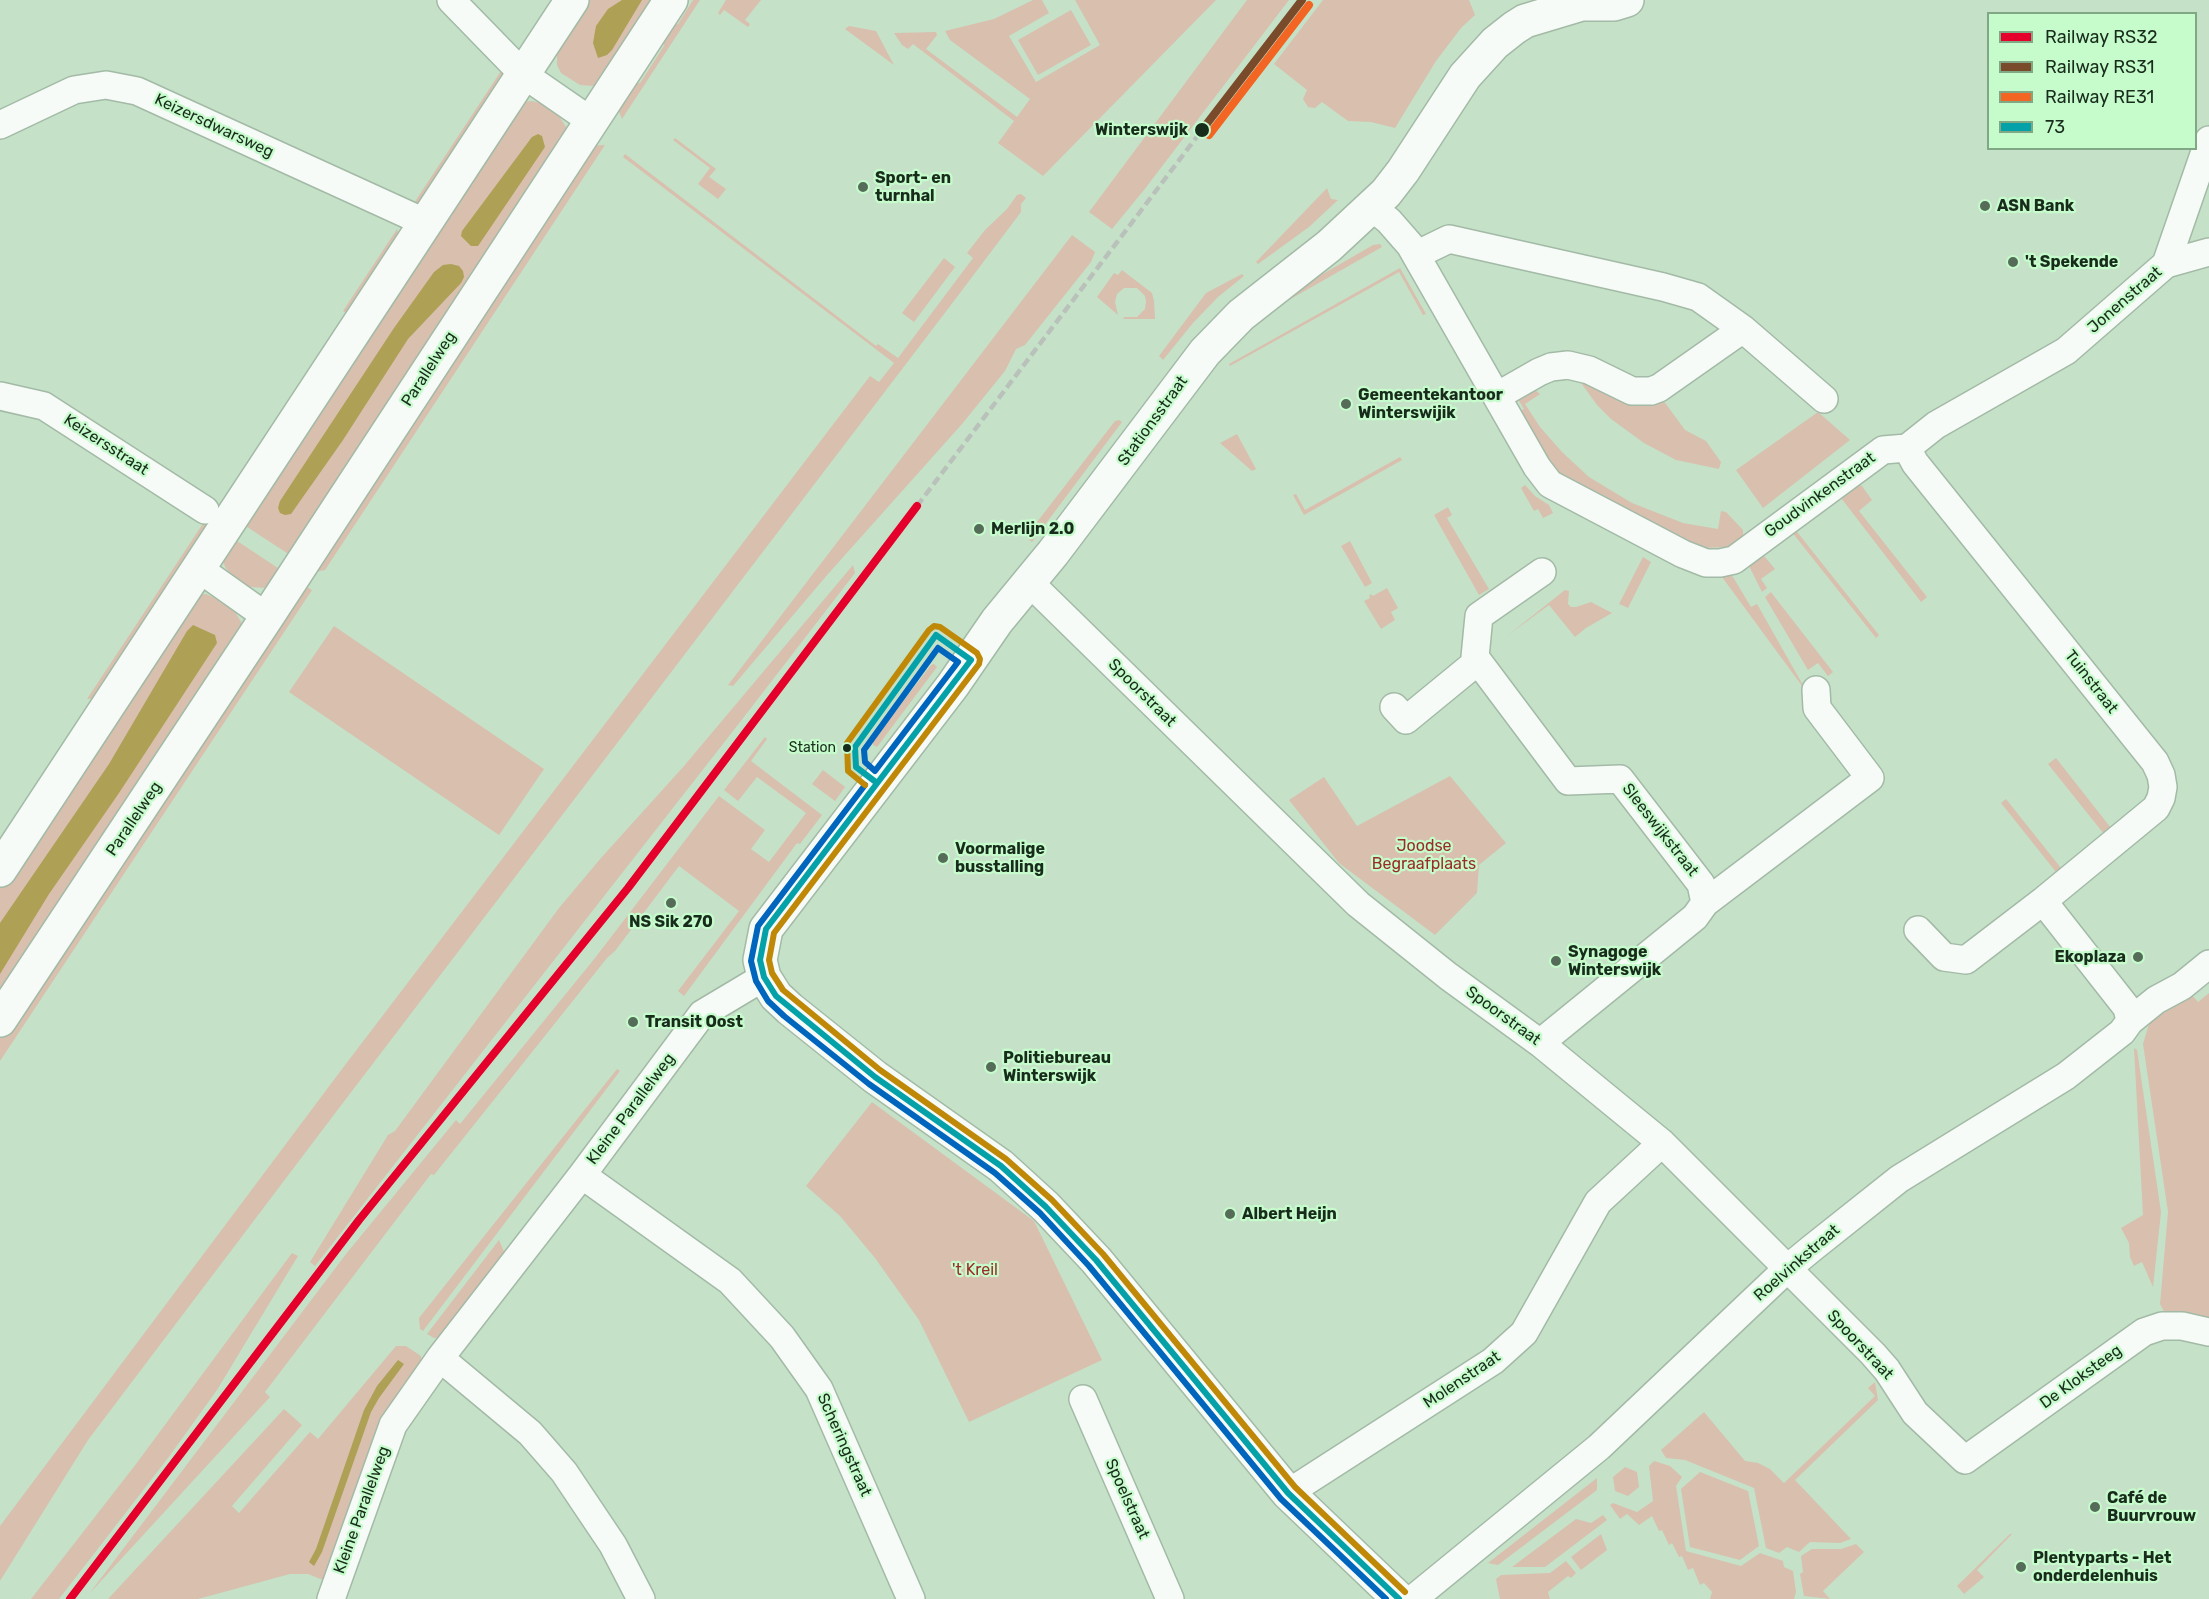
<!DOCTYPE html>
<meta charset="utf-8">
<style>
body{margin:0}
#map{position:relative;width:2209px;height:1599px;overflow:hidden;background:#c5e2c8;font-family:Rubik,sans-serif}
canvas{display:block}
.legend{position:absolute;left:1987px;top:12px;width:210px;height:138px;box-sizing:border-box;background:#c6fbcc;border:2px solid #80a885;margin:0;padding:8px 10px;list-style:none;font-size:18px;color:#182c1b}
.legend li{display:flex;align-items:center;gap:12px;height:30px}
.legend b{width:30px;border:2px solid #80a885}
</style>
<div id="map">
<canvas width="2209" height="1599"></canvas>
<ul class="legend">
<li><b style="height:8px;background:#e4002b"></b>Railway RS32</li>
<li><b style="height:8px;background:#7a4b2a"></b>Railway RS31</li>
<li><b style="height:8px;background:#f26522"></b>Railway RE31</li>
<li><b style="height:8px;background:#05a1a9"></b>73</li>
</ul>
</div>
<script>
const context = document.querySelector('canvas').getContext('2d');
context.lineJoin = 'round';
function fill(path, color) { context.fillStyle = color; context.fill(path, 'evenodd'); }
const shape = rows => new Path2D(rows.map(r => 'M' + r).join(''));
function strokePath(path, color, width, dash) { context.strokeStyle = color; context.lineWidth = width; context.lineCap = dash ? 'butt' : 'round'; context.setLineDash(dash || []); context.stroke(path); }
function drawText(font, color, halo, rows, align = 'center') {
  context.font = font + ' Rubik,sans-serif'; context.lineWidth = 4.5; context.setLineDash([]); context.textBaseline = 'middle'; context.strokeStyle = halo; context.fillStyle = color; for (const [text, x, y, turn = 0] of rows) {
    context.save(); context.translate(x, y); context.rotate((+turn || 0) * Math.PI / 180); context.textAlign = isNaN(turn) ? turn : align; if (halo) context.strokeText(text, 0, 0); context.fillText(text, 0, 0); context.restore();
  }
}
fill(shape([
 [580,0,664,0,599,83,593,86,580,85,561,73,557,65,557,50],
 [693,0,700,0,622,119,615,102,626,85,640,83,664,46,661,33,665,27,678,24],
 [726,0,761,0,745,20,750,24,748,27,724,10,720,15,718,13],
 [1033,0,1042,0,1049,13,1009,36,1036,82,1100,45,1075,0,1216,0,1043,176,998,143,1014,121,913,44,908,49,902,45,894,33,936,32,937,35,926,49,1017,117,1030,99,950,40,945,31,994,19],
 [1247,0,1289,0,1144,190,1112,229,1089,212],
 [1323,0,1469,0,1475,15,1461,28,1436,61,1395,128,1371,122,1348,121,1322,102,1315,108,1308,107,1303,99,1307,90,1274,64],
 [1071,10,1091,45,1038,75,1018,40],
 [849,26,876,31,894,65,845,29],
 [505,65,506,72,495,102,483,104,433,180,437,192,431,201,414,203],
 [532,101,540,103,559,116,568,130,296,559,238,521,522,102],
 [675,138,716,169,709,177,726,189,718,199,698,184,710,168,673,140],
 [605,145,325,570,315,572,588,146],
 [625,154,876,346,878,344,898,358,973,258,967,253,985,230,1007,209,1017,195,1021,194,1026,198,1021,204,1021,212,957,297,336,1112,88,1440,0,1581,0,1526,342,1069,870,376,879,382,894,363,623,157],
 [1327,188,1331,199,1338,200,1309,227,1258,264,1256,262],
 [397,229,402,245,361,307,348,310,346,313,343,311],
 [1072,235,1095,252,1091,262,1025,345,1016,349,1005,371,962,424,828,574,733,686,728,685],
 [1373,245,1380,244,1382,247,1280,305,1297,289],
 [944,258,955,267,914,322,902,313],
 [1400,268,1426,314,1423,315,1399,272,1230,366,1229,364],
 [1122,270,1152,293,1154,301,1155,319,1123,319,1124,317,1137,317,1145,309,1146,302,1145,296,1137,288,1124,288,1117,294,1115,302,1118,315,1097,297,1114,273,1118,275],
 [1242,274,1244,276,1218,297,1193,323,1163,360,1159,356,1206,293],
 [1579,380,1663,400,1685,430,1706,441,1721,462,1719,469,1676,460,1644,443,1611,419,1597,405],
 [1535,390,1540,394,1525,404,1540,427,1562,452,1589,477,1632,503,1683,523,1718,529,1721,511,1726,512,1743,530,1743,538,1728,547,1699,548,1557,475,1518,412,1524,409,1516,396],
 [1818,412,1850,440,1763,508,1736,470],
 [1119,420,1122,422,1032,542,1028,539,1027,535,1115,421],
 [1237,434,1256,469,1252,471,1220,443],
 [1400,457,1402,460,1304,515,1293,495,1296,494,1305,510],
 [1857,484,1862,486,1872,500,1859,511,1927,597,1921,602,1838,494],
 [1525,485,1535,496,1549,505,1553,513,1543,518,1538,509,1534,511,1521,488],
 [1448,507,1452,515,1447,518,1489,589,1479,595,1434,515],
 [207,521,216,527,208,539,196,542,129,643,132,656,105,698,87,699,204,522],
 [1794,528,1879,635,1876,638,1791,531],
 [228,535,287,574,267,588,249,587,230,573,225,567,223,560],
 [1350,541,1372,583,1365,587,1341,546],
 [1762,556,1765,557,1775,569,1761,579,1767,588,1762,592,1749,566,1750,562],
 [1643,557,1651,562,1628,608,1626,607,1619,604],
 [853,565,855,573,737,726,315,1266,310,1262,388,1135,395,1131,559,908,601,858,684,766],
 [1730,575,1733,577,1751,607,1757,604,1808,694,1722,577],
 [299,582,312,590,0,1061,0,1035],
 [1387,588,1398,608,1391,612,1395,620,1381,629,1364,601,1370,598,1369,596,1371,594,1373,596],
 [1565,590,1569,591,1568,604,1571,607,1576,607,1591,602,1612,613,1586,628,1575,637,1549,605,1507,636],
 [1771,592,1777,600,1833,672,1828,676,1818,663,1808,670,1765,597],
 [206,594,213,597,235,612,243,625,0,1007,0,885,198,595],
 [334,626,544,769,499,835,289,692],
 [934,664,937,667,877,747,873,745,873,741,931,665],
 [765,737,767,739,751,761,822,815,800,844,797,843,684,996,678,991,739,911,679,866,615,951,607,958,434,1175,431,1174,265,1392,270,1397,89,1594,346,1254,456,1120,460,1124,595,958,719,796,765,830,751,849,769,862,806,813,757,777,738,801,724,790],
 [2056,758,2111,828,2104,834,2048,764],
 [823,770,845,787,835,801,812,784],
 [1450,776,1506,843,1479,865,1477,893,1435,935,1339,863,1289,800,1324,777,1357,826],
 [2006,799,2061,868,2056,872,2001,803],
 [2189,992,2198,1002,2209,993,2209,1324,2166,1315,2160,1304,2168,1212,2143,1044,2151,1017],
 [2134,1048,2137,1050,2161,1212,2153,1287,2142,1262,2134,1266,2130,1257,2129,1243,2121,1228,2143,1215],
 [617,1069,620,1071,423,1331,420,1329,419,1318],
 [872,1102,1034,1221,1102,1360,969,1422,919,1320,875,1258,840,1216,806,1186],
 [499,1240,506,1256,444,1337,434,1338,427,1334],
 [292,1253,298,1256,217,1390,168,1458,59,1599,31,1599,136,1464],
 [396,1346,406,1346,421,1356,422,1368,329,1578,323,1580,308,1574,290,1574,198,1599,108,1599,284,1409,302,1425,232,1506,239,1513,310,1432,318,1439],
 [1875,1382,1878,1400,1795,1480,1851,1539,1840,1543,1810,1542,1799,1552,1787,1547,1779,1553,1766,1548,1754,1488,1685,1460,1666,1458,1661,1450,1704,1412,1745,1461,1758,1463,1770,1469,1784,1483,1875,1396,1868,1388],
 [1654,1461,1670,1466,1682,1477,1676,1486,1686,1551,1741,1566,1760,1553,1783,1561,1784,1567,1793,1571,1796,1592,1794,1599,1710,1599,1712,1592,1704,1583,1700,1585,1693,1568,1688,1570,1682,1556,1679,1557,1672,1543,1669,1545,1662,1530,1659,1531,1652,1516,1639,1525,1627,1514,1620,1519,1610,1505,1613,1503,1637,1512,1653,1501,1649,1466],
 [1625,1467,1637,1472,1639,1487,1628,1496,1615,1491,1613,1477],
 [1700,1472,1748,1491,1759,1546,1740,1560,1690,1547,1681,1489],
 [1597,1478,1597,1490,1498,1565,1488,1563],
 [1603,1515,1607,1520,1545,1567,1512,1567,1576,1519,1591,1523],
 [1601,1534,1607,1550,1581,1570,1571,1557],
 [2010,1534,2012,1534,1977,1570,1984,1577,1964,1594,1957,1586],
 [1856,1544,1864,1552,1823,1591,1830,1599,1804,1596,1800,1574,1803,1572,1801,1556,1812,1549,1841,1549],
 [1566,1561,1576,1573,1571,1578,1568,1576,1548,1592,1550,1599,1500,1599,1496,1579,1501,1575,1550,1573]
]), '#d8bfae');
fill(shape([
 [622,0,642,0,612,50,607,55,598,58,593,43,596,26,608,9],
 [538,134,542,136,545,147,478,246,471,246,461,236,462,231,532,137],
 [451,264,459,266,463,271,464,277,461,283,408,339,343,440,291,514,285,515,280,513,278,508,280,501,394,328,434,272,443,265],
 [193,625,215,635,217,643,119,793,49,894,0,974,0,923,109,764,187,631],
 [398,1360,404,1364,379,1398,371,1412,322,1552,314,1566,309,1562,316,1549,364,1410,377,1386]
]), '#aea054');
const street = shape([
 [451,0,523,74,591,121],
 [0,125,74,90,106,85,137,91,424,222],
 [1372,207,1389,221,1410,245,1537,467,1550,484,1683,554,1706,563,1720,563,1734,560,1883,450,1907,448,1936,425,2066,351,2166,264,2209,140],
 [1416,255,1449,239,1663,287,1698,297,1743,329,1824,399],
 [2166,264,2209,252],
 [0,396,44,406,205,510],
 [1497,396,1539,372,1551,367,1568,365,1589,370,1632,391,1651,391,1659,388,1743,329],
 [1907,448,1915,463,2155,762,2161,775,2163,787,2161,798,2156,808,2043,901,1966,960,1944,957,1918,930],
 [198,568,267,617],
 [1030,583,1358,904,1448,976,1540,1043,1662,1143,1873,1354,1887,1370,1915,1413,1965,1460,2144,1332,2162,1326,2182,1326,2209,1332],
 [1478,661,1568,781,1620,779,1701,884,1705,903,1695,917,1540,1043],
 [1394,707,1406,720,1478,661,1475,657,1479,616,1542,572],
 [2043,901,2127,1008,2130,1021],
 [1705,903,1870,778,1817,708,1816,690],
 [582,1175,730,1281,782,1337,819,1389,911,1599],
 [440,1358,530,1433,564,1472,613,1545,641,1599],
 [1083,1399,1170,1599],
 [1288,1493,1493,1361,1524,1333,1598,1202,1662,1143],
 [331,1599,393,1425,440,1358,582,1175,702,1014,764,977],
 [1413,1599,1599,1447,1788,1268,1811,1249,1899,1179,2066,1076,2122,1032,2130,1021,2156,1000,2182,986,2209,964]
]);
const secondary = shape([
 [1586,4,1614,4,1627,0],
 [0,870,572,0],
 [0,1020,267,617,671,0],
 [1399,1599,1288,1493,1096,1260,1046,1207,1001,1166,875,1077,790,1009,776,996,764,977,760,960,766,929,953,685,997,621,1053,553,1205,352,1241,315,1329,246,1386,193,1403,171,1465,76,1495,43,1514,28,1525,21,1595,0]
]);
strokePath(street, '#a3baa6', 30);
strokePath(secondary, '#a3baa6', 36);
strokePath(street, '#f6fbf7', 27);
strokePath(secondary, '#f6fbf7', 33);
strokePath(shape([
 [917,506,1202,130]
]), '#b9c1ba', 4.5, [9, 4.5]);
strokePath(shape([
 [877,783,856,767,855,747,936,635,971,660,766,929,760,960,764,977,776,996,875,1077,1001,1166,1046,1207,1096,1260,1288,1493,1399,1599]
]), '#05a1a9', 6);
strokePath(shape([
 [938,648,958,662,875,771,865,762,864,750,938,648],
 [865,785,758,926,751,961,756,981,768,1001,784,1016,869,1084,995,1173,1040,1213,1089,1266,1281,1499,1386,1599]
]), '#0065bd', 6);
strokePath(shape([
 [865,785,848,771,847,743,929,630,934,626,940,627,977,653,980,659,979,664,774,933,769,960,772,973,783,990,880,1070,1006,1159,1052,1200,1103,1254,1295,1487,1405,1592]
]), '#bf8807', 6);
strokePath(shape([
 [70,1599,359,1220,628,888,917,506]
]), '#e4002b', 8);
strokePath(shape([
 [1202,130,1302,0]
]), '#7a4b2a', 8);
strokePath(shape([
 [1209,135,1309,5]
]), '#f26522', 8);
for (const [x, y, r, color] of [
 [1202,130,8,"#182c1b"],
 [863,187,6,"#556c58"],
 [1985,206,6,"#556c58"],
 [2013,262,6,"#556c58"],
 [1346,404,6,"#556c58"],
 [979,529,6,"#556c58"],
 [847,748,5,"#182c1b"],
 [943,858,6,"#556c58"],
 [671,903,6,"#556c58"],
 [2138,957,6,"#556c58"],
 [1556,961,6,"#556c58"],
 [633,1022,6,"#556c58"],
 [991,1067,6,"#556c58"],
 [1230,1214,6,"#556c58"],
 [2095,1507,6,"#556c58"],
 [2021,1567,6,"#556c58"]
]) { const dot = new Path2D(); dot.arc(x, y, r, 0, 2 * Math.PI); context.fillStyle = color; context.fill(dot); strokePath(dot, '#c6fbcc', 2); }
drawText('14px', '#182c1b', '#c6fbcc', [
 ["Station",836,748]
], 'right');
drawText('16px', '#182c1b', '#c6fbcc', [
 ["Keizersdwarsweg",214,126,25],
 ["Jonenstraat",2125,300,-41],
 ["Parallelweg",429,369,-57],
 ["Stationsstraat",1153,421,-54],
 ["Keizersstraat",106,445,33],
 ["Goudvinkenstraat",1820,495,-36],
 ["Tuinstraat",2091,682,52],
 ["Spoorstraat",1142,693,45],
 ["Parallelweg",134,819,-56],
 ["Sleeswijkstraat",1660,830,52],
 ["Spoorstraat",1503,1016,36],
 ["Kleine Parallelweg",631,1109,-53],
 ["Roelvinkstraat",1797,1263,-41],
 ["Spoorstraat",1860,1345,47],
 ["De Kloksteeg",2081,1377,-36],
 ["Molenstraat",1462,1380,-34],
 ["Scheringstraat",844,1445,66],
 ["Spoelstraat",1127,1499,66],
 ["Kleine Parallelweg",362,1510,-70]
]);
drawText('bold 16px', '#182c1b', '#c6fbcc', [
 ["Winterswijk",1188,130]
], 'right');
drawText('bold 16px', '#182c1b', '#c6fbcc', [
 ["Sport- en",875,178],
 ["turnhal",875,196],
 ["ASN Bank",1997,206],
 ["'t Spekende",2025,262],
 ["Gemeentekantoor",1358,395],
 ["Winterswijik",1358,413],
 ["Merlijn 2.0",991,529],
 ["Voormalige",955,849],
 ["busstalling",955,867],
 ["NS Sik 270",671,922,"center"],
 ["Synagoge",1568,952],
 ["Winterswijk",1568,970],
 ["Ekoplaza",2126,957,"right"],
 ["Transit Oost",645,1022],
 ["Politiebureau",1003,1058],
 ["Winterswijk",1003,1076],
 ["Albert Heijn",1242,1214],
 ["Café de",2107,1498],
 ["Buurvrouw",2107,1516],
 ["Plentyparts - Het",2033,1558],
 ["onderdelenhuis",2033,1576]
], 'left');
drawText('16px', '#992c25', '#c6fbcc', [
 ["Joodse",1424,846],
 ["Begraafplaats",1424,864],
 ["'t Kreil",975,1270]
]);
</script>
